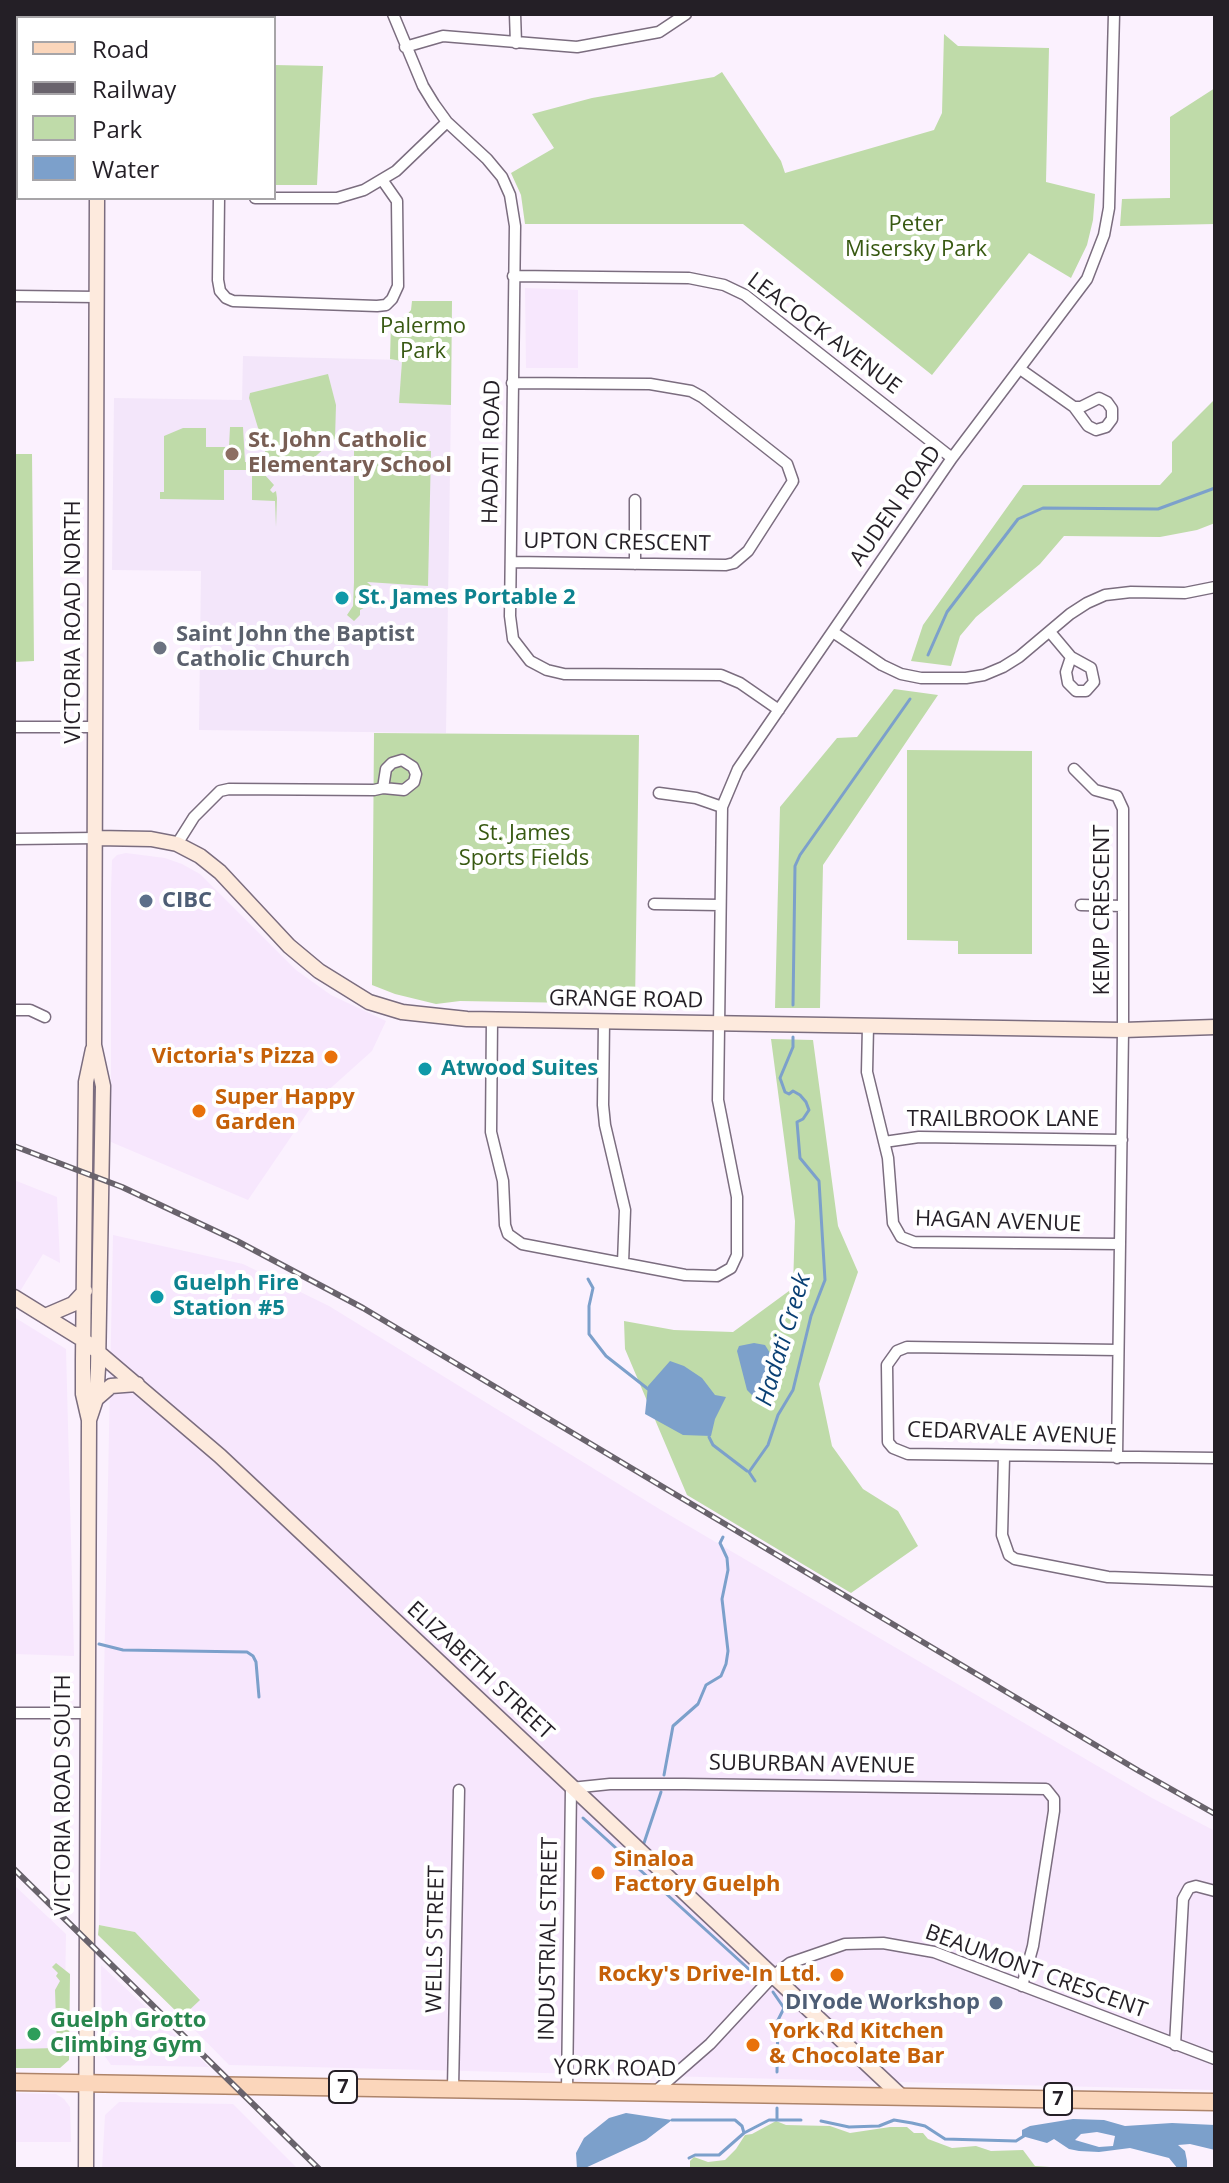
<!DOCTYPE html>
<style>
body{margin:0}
#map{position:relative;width:1229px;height:2183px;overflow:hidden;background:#fbf1fe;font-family:"Open Sans",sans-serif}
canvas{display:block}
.frame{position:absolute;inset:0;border:16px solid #241f26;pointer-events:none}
.legend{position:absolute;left:16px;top:16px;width:260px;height:184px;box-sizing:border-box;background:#fff;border:2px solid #a7a5a8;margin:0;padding:10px 14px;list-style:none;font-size:24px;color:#241f26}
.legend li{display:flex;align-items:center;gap:16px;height:40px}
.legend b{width:40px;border:2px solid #a7a5a8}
</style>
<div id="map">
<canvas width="1229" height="2183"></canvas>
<div class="frame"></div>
<ul class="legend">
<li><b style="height:10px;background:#fbd6bb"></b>Road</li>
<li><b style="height:10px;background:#69636c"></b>Railway</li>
<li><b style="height:22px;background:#bfdba9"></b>Park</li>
<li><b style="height:22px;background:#7ca0cb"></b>Water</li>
</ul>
</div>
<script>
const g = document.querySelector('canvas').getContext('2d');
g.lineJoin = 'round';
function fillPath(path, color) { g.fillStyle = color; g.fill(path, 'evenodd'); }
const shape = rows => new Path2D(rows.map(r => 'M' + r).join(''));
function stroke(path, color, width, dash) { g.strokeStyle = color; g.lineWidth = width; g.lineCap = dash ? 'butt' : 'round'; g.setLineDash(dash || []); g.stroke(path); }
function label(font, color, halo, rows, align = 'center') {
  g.font = font + ' "Open Sans",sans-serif'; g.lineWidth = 8; g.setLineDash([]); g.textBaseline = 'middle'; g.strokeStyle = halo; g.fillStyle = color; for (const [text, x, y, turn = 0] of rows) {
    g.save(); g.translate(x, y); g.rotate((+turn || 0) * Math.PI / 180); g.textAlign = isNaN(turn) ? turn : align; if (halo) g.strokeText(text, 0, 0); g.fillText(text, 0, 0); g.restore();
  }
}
const built = shape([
 [525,288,578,290,578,368,526,368],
 [126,853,165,858,182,864,200,874,296,970,331,995,386,1021,372,1051,314,1103,248,1200,111,1142,111,891,112,860,117,855],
 [14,1180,57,1197,60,1263,43,1254,14,1301],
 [113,1235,243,1264,329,1306,661,1510,1152,1798,1215,1831,1215,2090,229,2065,182,2017,200,1999,135,1932,99,1925],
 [14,1317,66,1349,74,1656,14,1654],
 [14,1885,66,1934,64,2063,14,2066],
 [101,1965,209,2067,111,2065,102,2052],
 [14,2093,56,2094,64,2099,70,2107,71,2142,14,2142],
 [119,2102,233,2104,298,2169,102,2169,105,2115]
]);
const education = shape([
 [243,356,402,360,400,403,451,405,446,733,199,730,201,571,112,570,114,398,242,400]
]);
const green = shape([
 [944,34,958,46,1049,48,1046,182,1095,194,1093,220,1087,245,1071,278,1029,253,932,375,743,224,525,224,521,195,511,173,554,148,532,114,592,98,714,77,722,72,781,161,785,173,934,130,942,113],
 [274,65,323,66,317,185,274,185],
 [1215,88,1215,224,1120,226,1122,199,1170,198,1170,117],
 [412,301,452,301,451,405,399,403,402,361,390,359,391,321,405,317,411,310],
 [328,374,336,405,335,439,309,462,271,471,249,398,250,393],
 [1215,399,1215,523,1197,530,1160,537,1064,536,1040,564,976,617,960,636,951,666,911,661,923,625,1023,485,1160,485,1172,472,1172,442],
 [230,427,243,427,245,462,254,463,274,485,270,490,273,493,276,491,277,498,276,527,275,501,252,500,252,470,224,470,224,500,160,499,160,492,164,492,164,436,183,428,206,428,206,447,229,447],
 [354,449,431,451,428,586,367,582,375,589,380,599,360,610,360,615,354,621,347,615,353,606,354,582],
 [14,454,32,454,34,661,14,662],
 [894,689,938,695,823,865,820,1008,775,1008,780,807,837,738,857,737],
 [374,733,639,735,635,1004,460,1001,436,1004,395,994,372,985],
 [907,750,1032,751,1032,954,958,954,958,941,907,940],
 [771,1039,813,1040,838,1226,858,1272,819,1384,832,1446,863,1489,898,1511,918,1546,851,1593,687,1495,625,1349,624,1321,674,1330,733,1332,793,1288,795,1221],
 [99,1925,135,1932,200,2000,182,2017,98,1935],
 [56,1963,70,1974,69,2060,60,2068,14,2068,14,2049,57,2048,55,1990,60,1981,56,1976,58,1973,52,1967],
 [776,2121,786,2125,830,2126,850,2133,890,2127,907,2127,914,2133,923,2133,928,2139,952,2148,976,2146,991,2151,1023,2150,1035,2166,1080,2169,690,2169,690,2161,694,2157,708,2162,725,2160,736,2149,745,2135,752,2134]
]);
const water = shape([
 [754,1343,765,1345,770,1353,760,1392,754,1397,747,1390,737,1351,739,1346],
 [670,1361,684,1366,702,1378,715,1395,726,1397,715,1419,711,1436,683,1435,645,1414,648,1386],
 [626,2113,672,2120,646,2140,583,2169,577,2169,576,2153,584,2138,609,2118],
 [1073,2119,1104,2120,1125,2126,1172,2123,1215,2125,1215,2150,1190,2144,1178,2145,1185,2151,1187,2161,1187,2169,1178,2169,1169,2158,1130,2148,1099,2152,1079,2151,1069,2149,1054,2139,1047,2143,1022,2136,1022,2130,1030,2126],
 [1097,2132,1115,2136,1113,2146,1099,2147,1075,2140,1081,2134]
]);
const stream = shape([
 [928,655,947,612,1018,519,1043,508,1158,509,1215,488],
 [793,1005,795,866,800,855,910,699],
 [588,1279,593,1288,589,1306,589,1334,606,1356,648,1389],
 [709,1437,713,1445,747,1471],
 [755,1481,749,1472,768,1445,778,1415,793,1390,811,1316,825,1280,819,1181,800,1158,797,1122,803,1119,809,1110,806,1102,800,1095,793,1091,789,1094,785,1092,780,1078,793,1047,793,1037],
 [99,1644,123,1650,247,1652,253,1656,256,1662,259,1697],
 [664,1775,673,1726,698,1704,706,1685,721,1676,726,1664,728,1651,722,1599,728,1570,727,1558,720,1543,723,1537],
 [583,1818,752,1972],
 [644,1843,661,1792],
 [773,1992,784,2008,778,2020,777,2072],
 [777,2108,777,2118],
 [672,2120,735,2120,742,2126,744,2133],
 [821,2121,849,2127,879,2126,894,2120,912,2123,925,2126,945,2139,1016,2141,1024,2136],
 [689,2158,695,2155,719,2155,744,2133,769,2120,801,2120]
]);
const street = shape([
 [393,14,423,86,434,104,447,122,487,159,502,177,510,195,515,226,510,616,513,639,530,661,547,670,564,674,721,675,740,683,779,710],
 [515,14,516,43],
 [405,47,443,36,577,47,659,32,686,14],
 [14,189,18,189],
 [219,198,218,280,220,291,226,298,233,301,377,306,386,305,392,299,398,286,397,201,383,181],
 [255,198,337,198,364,190,396,171,447,122],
 [513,276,689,278,724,285,745,295,952,458],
 [14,296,97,297],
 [1020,369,1074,407,1088,426,1096,430,1106,427,1112,419,1112,409,1107,402,1099,398,1081,407,1074,407],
 [511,562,726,565,734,563,748,551,793,481,787,464,702,397,691,391,650,384,512,383],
 [635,564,635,500],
 [833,632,882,665,901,674,921,678,966,678,984,675,1003,667,1019,657,1070,614,1087,603,1105,595,1131,592,1185,593,1215,587],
 [1050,632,1071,657,1091,668,1094,682,1086,691,1076,691,1068,683,1066,672,1071,657],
 [14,727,96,727],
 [1074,769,1095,790,1117,796,1123,809,1123,1030,1117,1458],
 [659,793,696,798,722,807],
 [14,839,97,838],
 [177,844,194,817,220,791,229,789,374,790,383,788,404,790,414,782,416,774,413,767,402,760,392,763,386,769,383,788],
 [654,904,720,905],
 [1081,905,1123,906],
 [14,1010,30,1010,45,1017],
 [492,1019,491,1132,503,1181,505,1225,508,1234,522,1244,685,1275,717,1276,731,1268,737,1255,737,1197,718,1100,722,807,738,769,952,458,1087,279,1104,235,1109,208,1114,14],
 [604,1021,603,1105,605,1125,625,1210,623,1263],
 [868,1026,867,1072,888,1158,893,1223,901,1237,914,1242,1120,1244],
 [884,1142,919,1137,1122,1140],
 [1118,1350,907,1347,897,1351,887,1365,888,1442,893,1448,908,1454,1215,1458],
 [1004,1457,1002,1535,1009,1555,1015,1559,1108,1577,1215,1581],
 [14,1713,87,1713],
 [1175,2045,1183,1899,1189,1888,1196,1886,1215,1891],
 [453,2088,459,1790],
 [567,2091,571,1788,610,1784,684,1784,1046,1789,1054,1799,1054,1811,1033,1946,1022,1986],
 [655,2092,710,2044,773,1976,790,1963,845,1944,883,1943,934,1952,1215,2059]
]);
const secondary = shape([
 [97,18,97,14],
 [97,838,151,839,177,844,200,856,220,872,289,946,319,971,369,1002,402,1012,467,1019,1123,1030,1215,1027],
 [14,1297,85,1341,220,1456,901,2096],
 [45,1316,73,1304,85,1291],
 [96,1399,111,1386,137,1384],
 [89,1420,96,1399,98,1368,103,1086,94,1045,97,198],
 [86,2169,89,1420,83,1394,83,1359,86,1082,93,1049]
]);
const primary = shape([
 [14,2082,1215,2102]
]);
const rail = shape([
 [14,1146,122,1187,237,1241,363,1308,1139,1771,1215,1814],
 [14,1869,319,2169]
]);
const markers = [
 [232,454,8,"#8d6e63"],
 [342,598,8,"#0f9aa8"],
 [160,648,8,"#6b7280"],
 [146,901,8,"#5c6f8a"],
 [331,1057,8,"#e8710a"],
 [425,1069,8,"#0f9aa8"],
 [199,1111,8,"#e8710a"],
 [157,1297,8,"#0f9aa8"],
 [598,1873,8,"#e8710a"],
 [837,1975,8,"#e8710a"],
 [996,2003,8,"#5c6f8a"],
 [34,2034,8,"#2e9e5b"],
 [753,2045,8,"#e8710a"]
];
const shields = [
 [343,2087,28],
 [1058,2099,28]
];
const shieldNames = [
 ["7",343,2087],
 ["7",1058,2099]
];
const parkNames = [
 ["Peter",916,225],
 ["Misersky Park",916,250],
 ["Palermo",423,327],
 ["Park",423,352],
 ["St. James",524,834],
 ["Sports Fields",524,859]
];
const streetNames = [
 ["LEACOCK AVENUE",824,334,37],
 ["HADATI ROAD",492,452,-89],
 ["AUDEN ROAD",896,506,-55],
 ["UPTON CRESCENT",617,543,1],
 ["VICTORIA ROAD NORTH",74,622,-90],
 ["KEMP CRESCENT",1103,910,-90],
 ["GRANGE ROAD",626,1000,1],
 ["TRAILBROOK LANE",1003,1120],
 ["HAGAN AVENUE",998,1222,2],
 ["CEDARVALE AVENUE",1012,1434,2],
 ["ELIZABETH STREET",480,1671,43],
 ["SUBURBAN AVENUE",812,1765,1],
 ["VICTORIA ROAD SOUTH",64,1795,-90],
 ["WELLS STREET",436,1939,-89],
 ["INDUSTRIAL STREET",549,1939,-89],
 ["BEAUMONT CRESCENT",1036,1972,20],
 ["YORK ROAD",615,2069,1]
];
const educationNames = [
 ["St. John Catholic",248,441],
 ["Elementary School",248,466]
];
const cultureNames = [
 ["St. James Portable 2",358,598],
 ["Atwood Suites",441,1069],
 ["Guelph Fire",173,1284],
 ["Station #5",173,1309]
];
const worshipNames = [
 ["Saint John the Baptist",176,635],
 ["Catholic Church",176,660]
];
const serviceNames = [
 ["CIBC",162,901],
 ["DIYode Workshop",980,2003,"right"]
];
const foodNames = [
 ["Victoria's Pizza",315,1057,"right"],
 ["Super Happy",215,1098],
 ["Garden",215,1123],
 ["Sinaloa",614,1860],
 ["Factory Guelph",614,1885],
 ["Rocky's Drive-In Ltd.",821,1975,"right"],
 ["York Rd Kitchen",769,2032],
 ["& Chocolate Bar",769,2057]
];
const leisureNames = [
 ["Guelph Grotto",50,2021],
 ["Climbing Gym",50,2046]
];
const waterNames = [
 ["Hadati Creek",784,1340,-73]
];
fillPath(built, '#f7e7fd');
fillPath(education, '#f3e6fa');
fillPath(green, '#bfdba9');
fillPath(water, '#7ca0cb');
stroke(stream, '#7ca0cb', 3);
stroke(street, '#7b6d7f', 13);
stroke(secondary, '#7b6d7f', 17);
stroke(primary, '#ae846a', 19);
stroke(street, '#fff', 10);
stroke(secondary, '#fdeadd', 14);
stroke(primary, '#fbd6bb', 16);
stroke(rail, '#69636c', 6);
stroke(rail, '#fff', 3, [9]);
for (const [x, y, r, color] of markers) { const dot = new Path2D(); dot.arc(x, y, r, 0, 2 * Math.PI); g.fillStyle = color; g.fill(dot); stroke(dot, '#fff', 3); }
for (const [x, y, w] of shields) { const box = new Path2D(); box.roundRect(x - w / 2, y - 16, w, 32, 6); g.fillStyle = '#fff'; g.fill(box); stroke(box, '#241f26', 2); }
label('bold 20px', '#241f26', null, shieldNames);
label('22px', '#385912', '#fff', parkNames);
label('22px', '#241f26', '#fff', streetNames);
label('bold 22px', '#785e54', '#fff', educationNames, 'left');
label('bold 22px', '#0d838f', '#fff', cultureNames, 'left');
label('bold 22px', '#5b616d', '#fff', worshipNames, 'left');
label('bold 22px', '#4e5e75', '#fff', serviceNames, 'left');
label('bold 22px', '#c56008', '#fff', foodNames, 'left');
label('bold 22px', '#27864d', '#fff', leisureNames, 'left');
label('italic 24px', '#0a4074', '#fff', waterNames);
</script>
